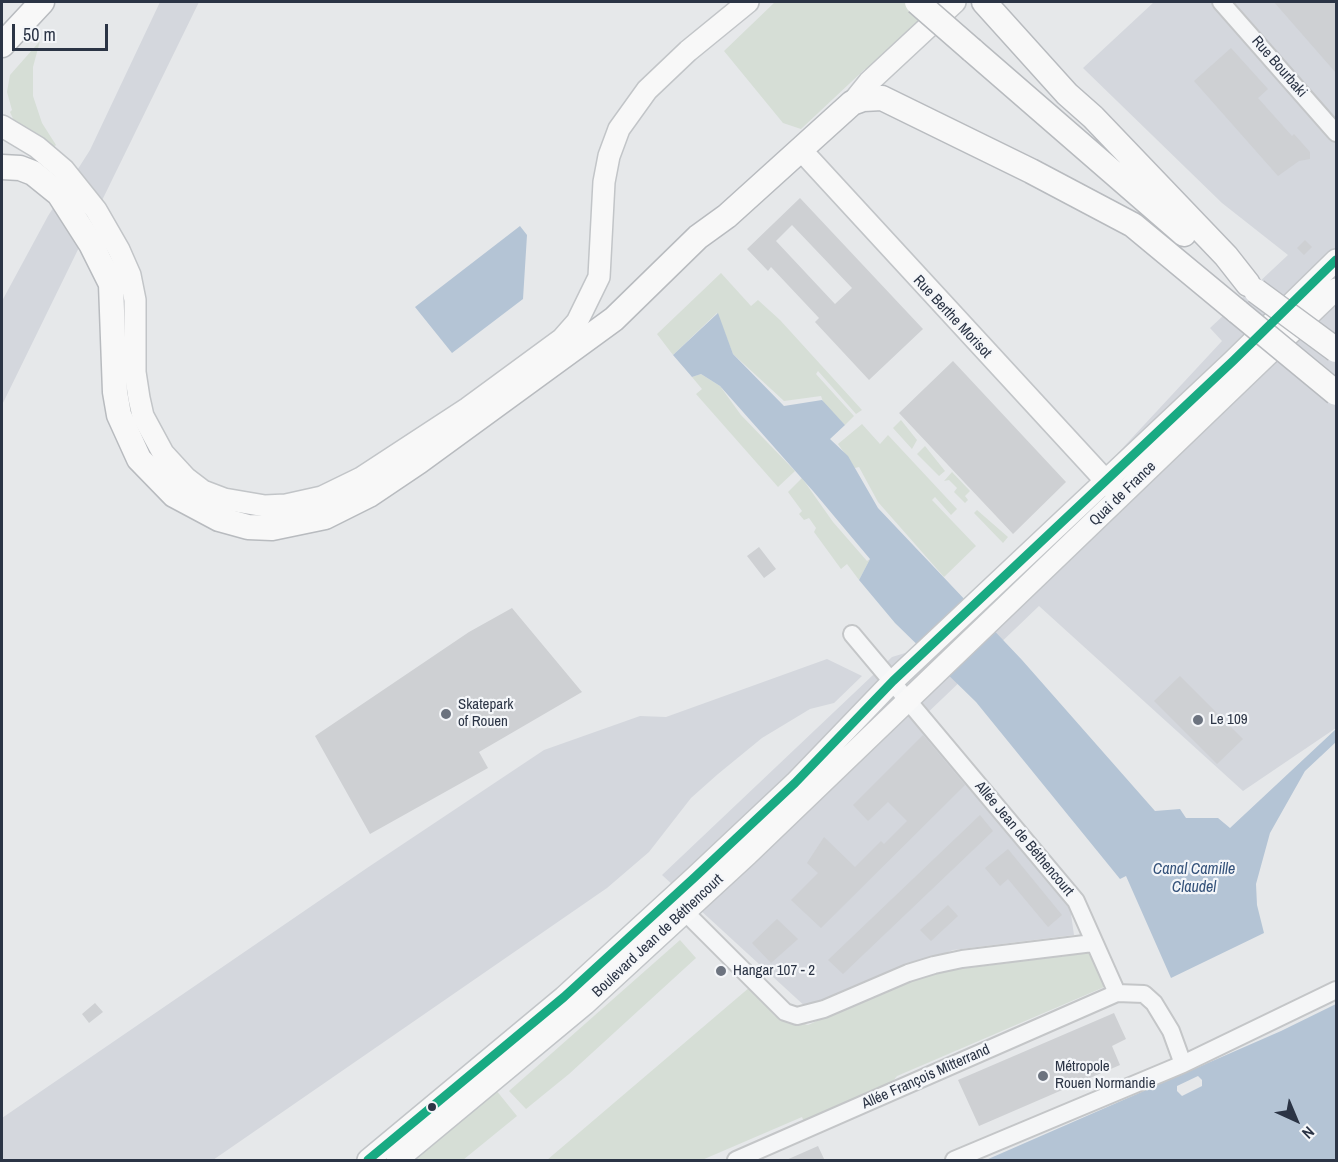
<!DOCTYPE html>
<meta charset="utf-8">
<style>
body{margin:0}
#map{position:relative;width:1338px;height:1162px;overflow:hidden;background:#e6e8ea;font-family:"Archivo Narrow",sans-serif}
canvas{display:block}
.frame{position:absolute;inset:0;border:3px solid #2b3445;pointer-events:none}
.north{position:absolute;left:1266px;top:1090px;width:60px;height:60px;-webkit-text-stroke:4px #f4f6f9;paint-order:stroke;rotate:136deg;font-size:16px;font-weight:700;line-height:24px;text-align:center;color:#2b3445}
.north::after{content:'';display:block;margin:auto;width:21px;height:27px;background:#2b3445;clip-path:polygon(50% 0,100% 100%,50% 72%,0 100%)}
.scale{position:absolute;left:12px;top:24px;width:96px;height:27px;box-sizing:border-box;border:3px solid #2b3445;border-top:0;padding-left:8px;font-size:18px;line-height:21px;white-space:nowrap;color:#2b3445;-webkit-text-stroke:4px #f4f6f9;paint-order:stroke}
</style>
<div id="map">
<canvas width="1338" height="1162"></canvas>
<div class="frame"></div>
<div class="north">N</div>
<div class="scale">50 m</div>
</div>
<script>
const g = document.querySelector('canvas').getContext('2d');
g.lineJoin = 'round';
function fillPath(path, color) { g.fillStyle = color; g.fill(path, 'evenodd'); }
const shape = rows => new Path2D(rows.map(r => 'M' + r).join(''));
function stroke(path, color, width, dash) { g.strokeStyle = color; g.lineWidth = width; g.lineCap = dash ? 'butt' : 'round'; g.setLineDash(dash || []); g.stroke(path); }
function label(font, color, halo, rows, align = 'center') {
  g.font = font + ' "Archivo Narrow",sans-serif'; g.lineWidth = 4.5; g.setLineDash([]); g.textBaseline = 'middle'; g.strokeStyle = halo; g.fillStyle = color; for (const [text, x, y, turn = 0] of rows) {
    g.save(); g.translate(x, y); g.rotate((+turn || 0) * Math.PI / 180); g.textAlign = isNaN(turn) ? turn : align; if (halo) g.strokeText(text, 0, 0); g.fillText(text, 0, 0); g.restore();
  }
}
const built = shape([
 [160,2,199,2,2,405,2,301,48,216,90,150],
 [1154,2,1336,2,1336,728,1243,791,1039,606,919,721,1070,907,1074,935,953,950,808,1009,662,875,892,657,915,650,1092,481,1222,341,1210,328,1288,255,1222,203,1083,68],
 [827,659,862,676,834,703,810,709,762,738,718,774,691,798,649,852,607,888,213,1160,2,1160,2,1118,367,868,544,750,640,716,666,717]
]);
const green = shape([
 [775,2,947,2,870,73,865,69,801,129,783,123,724,51],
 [40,41,33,67,33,96,42,123,56,145,54,147,15,123,10,112,12,110,7,92,10,75],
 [721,273,751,306,758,300,780,320,862,410,856,414,818,371,816,374,854,416,845,425,824,404,821,396,784,401,733,354,717,313,673,355,657,334],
 [701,374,720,386,741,415,795,471,778,487,696,394,702,389,692,377],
 [901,420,917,440,912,449,893,428],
 [862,424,880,444,888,435,957,509,951,515,935,497,932,500,976,546,944,577,878,502,859,467,855,468,838,444],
 [925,446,945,471,939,476,917,454],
 [952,472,970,491,965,496,968,500,965,503,954,492,957,488,949,480,944,481],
 [802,478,833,522,867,561,870,559,859,580,847,564,841,569,814,532,816,528,809,518,804,520,799,514,802,511,788,492],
 [977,510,1008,537,1003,543,974,513],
 [680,940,696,958,569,1074,526,1109,509,1091],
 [1096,952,1109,984,1102,988,897,1076,889,1086,805,1124,802,1117,702,1160,547,1160,750,987,775,1016,808,1025,874,995,936,972],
 [496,1090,517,1116,463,1160,406,1160]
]);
const water = shape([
 [520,226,527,235,523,299,452,353,415,307],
 [718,313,733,354,784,406,822,400,845,425,830,439,848,456,878,508,1022,660,1155,811,1180,809,1186,818,1218,818,1230,828,1336,729,1336,742,1305,771,1270,833,1256,884,1257,905,1264,933,1171,978,1126,876,1120,879,976,702,895,623,859,580,870,559,813,491,720,386,701,374,692,377,673,355],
 [1336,1004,1336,1160,986,1160,1281,1031]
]);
const pier = shape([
 [1198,1076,1202,1080,1202,1086,1182,1096,1177,1091,1177,1086]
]);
const building = shape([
 [1274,2,1336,2,1336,73],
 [1231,48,1268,89,1258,98,1292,136,1294,134,1310,152,1310,159,1299,161,1278,176,1194,81],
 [800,198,923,329,869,380,815,322,819,318,771,267,768,271,747,249],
 [792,225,852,288,835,304,776,241],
 [1305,240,1312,247,1304,255,1297,248],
 [953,361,1066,482,1013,534,899,413],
 [759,547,776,569,764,578,747,556],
 [512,608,582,692,479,752,488,768,370,834,315,736,469,632],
 [1180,676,1243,739,1217,764,1154,701],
 [923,735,965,785,821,928,791,900,818,873,807,863,824,837,855,867,881,841,884,844,907,821,888,802,868,821,853,805],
 [980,815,993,831,843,974,828,960],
 [1008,849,1062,915,1048,927,1008,879,1000,886,985,868],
 [948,905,958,916,931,941,920,930],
 [777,919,798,939,771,963,752,943],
 [95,1003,103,1012,89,1023,82,1014],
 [1114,1013,1126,1039,1112,1046,1120,1065,979,1126,958,1080],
 [818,1146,825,1161,784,1161]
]);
const minor = shape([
 [1221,2,1336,133],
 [852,634,1076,901,1117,993],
 [677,904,785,1012,797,1016,824,1009,908,973,934,965,962,959,1093,943],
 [736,1160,1117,993,1144,994,1154,1003,1171,1031,1183,1064],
 [954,1160,1183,1064,1336,990]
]);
const major = shape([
 [852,103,869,82,955,2],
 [2,126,37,147,64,170,96,210,119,250,130,275,135,300,135,372,139,398,143,416,163,453,186,478,203,491,224,499,265,506,286,505,322,497,361,478,468,408,562,339,577,322,599,277,604,182,609,156,619,129,647,90,688,51,748,2],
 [801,150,1116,492],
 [368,1160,564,997,695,877,795,783,893,681,1233,361,1336,260],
 [397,1160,585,1004,747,855,1336,289]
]);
const highway = shape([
 [984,2,1067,94,1093,117,1226,256,1248,284],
 [2,45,42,2],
 [972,50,1184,234],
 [2,167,20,168,33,173,59,194,91,244,111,284,115,392,119,415,139,459,174,495,219,519,248,527,272,528,325,517,369,495,418,462,614,319,698,237,727,216,852,103,863,99,882,98,1031,171,1133,225,1238,312]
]);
const highwayBridge = shape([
 [917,2,972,50],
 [1256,291,1336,350],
 [1238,312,1336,393]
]);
const bus1 = shape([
 [368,1160,564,997,695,877,795,783,893,681,1233,361,1336,260]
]);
const markers = [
 [446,714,6,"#6c737f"],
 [1198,720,6,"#6c737f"],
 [721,971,6,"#6c737f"],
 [1043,1076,6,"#6c737f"],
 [432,1107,5,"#2b3445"]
];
const streetNames = [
 ["Rue Bourbaki",1279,67,49],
 ["Rue Berthe Morisot",952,317,47],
 ["Quai de France",1123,494,-44],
 ["Allée Jean de Béthencourt",1024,839,50],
 ["Boulevard Jean de Béthencourt",658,936,-43],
 ["Allée François Mitterrand",926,1077,-24]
];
const poiNames = [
 ["Skatepark",458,705],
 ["of Rouen",458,722],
 ["Le 109",1210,720],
 ["Hangar 107 - 2",733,971],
 ["Métropole",1055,1067],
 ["Rouen Normandie",1055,1084]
];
const waterNames = [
 ["Canal Camille",1194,870],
 ["Claudel",1194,888]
];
fillPath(built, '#d4d7dd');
fillPath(green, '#d6ded6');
fillPath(water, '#b4c4d5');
fillPath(pier, '#e6e8ea');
fillPath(building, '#ced0d3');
stroke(minor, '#c4c6c8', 20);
stroke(major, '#c2c5c8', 24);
stroke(highway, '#b8bbbf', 27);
stroke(minor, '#f5f6f7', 16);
stroke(major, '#f8f8f8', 21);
stroke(highway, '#f8f8f8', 24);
stroke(highwayBridge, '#b8bbbf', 27, []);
stroke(highwayBridge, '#f8f8f8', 24);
stroke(bus1, '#19aa83', 9);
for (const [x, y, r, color] of markers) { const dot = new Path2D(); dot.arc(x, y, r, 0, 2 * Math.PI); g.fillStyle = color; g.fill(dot); stroke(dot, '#f4f6f9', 2); }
label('15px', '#2b3445', '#f4f6f9', streetNames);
label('15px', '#2b3445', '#f4f6f9', poiNames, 'left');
label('italic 16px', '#34527a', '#f4f6f9', waterNames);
</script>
